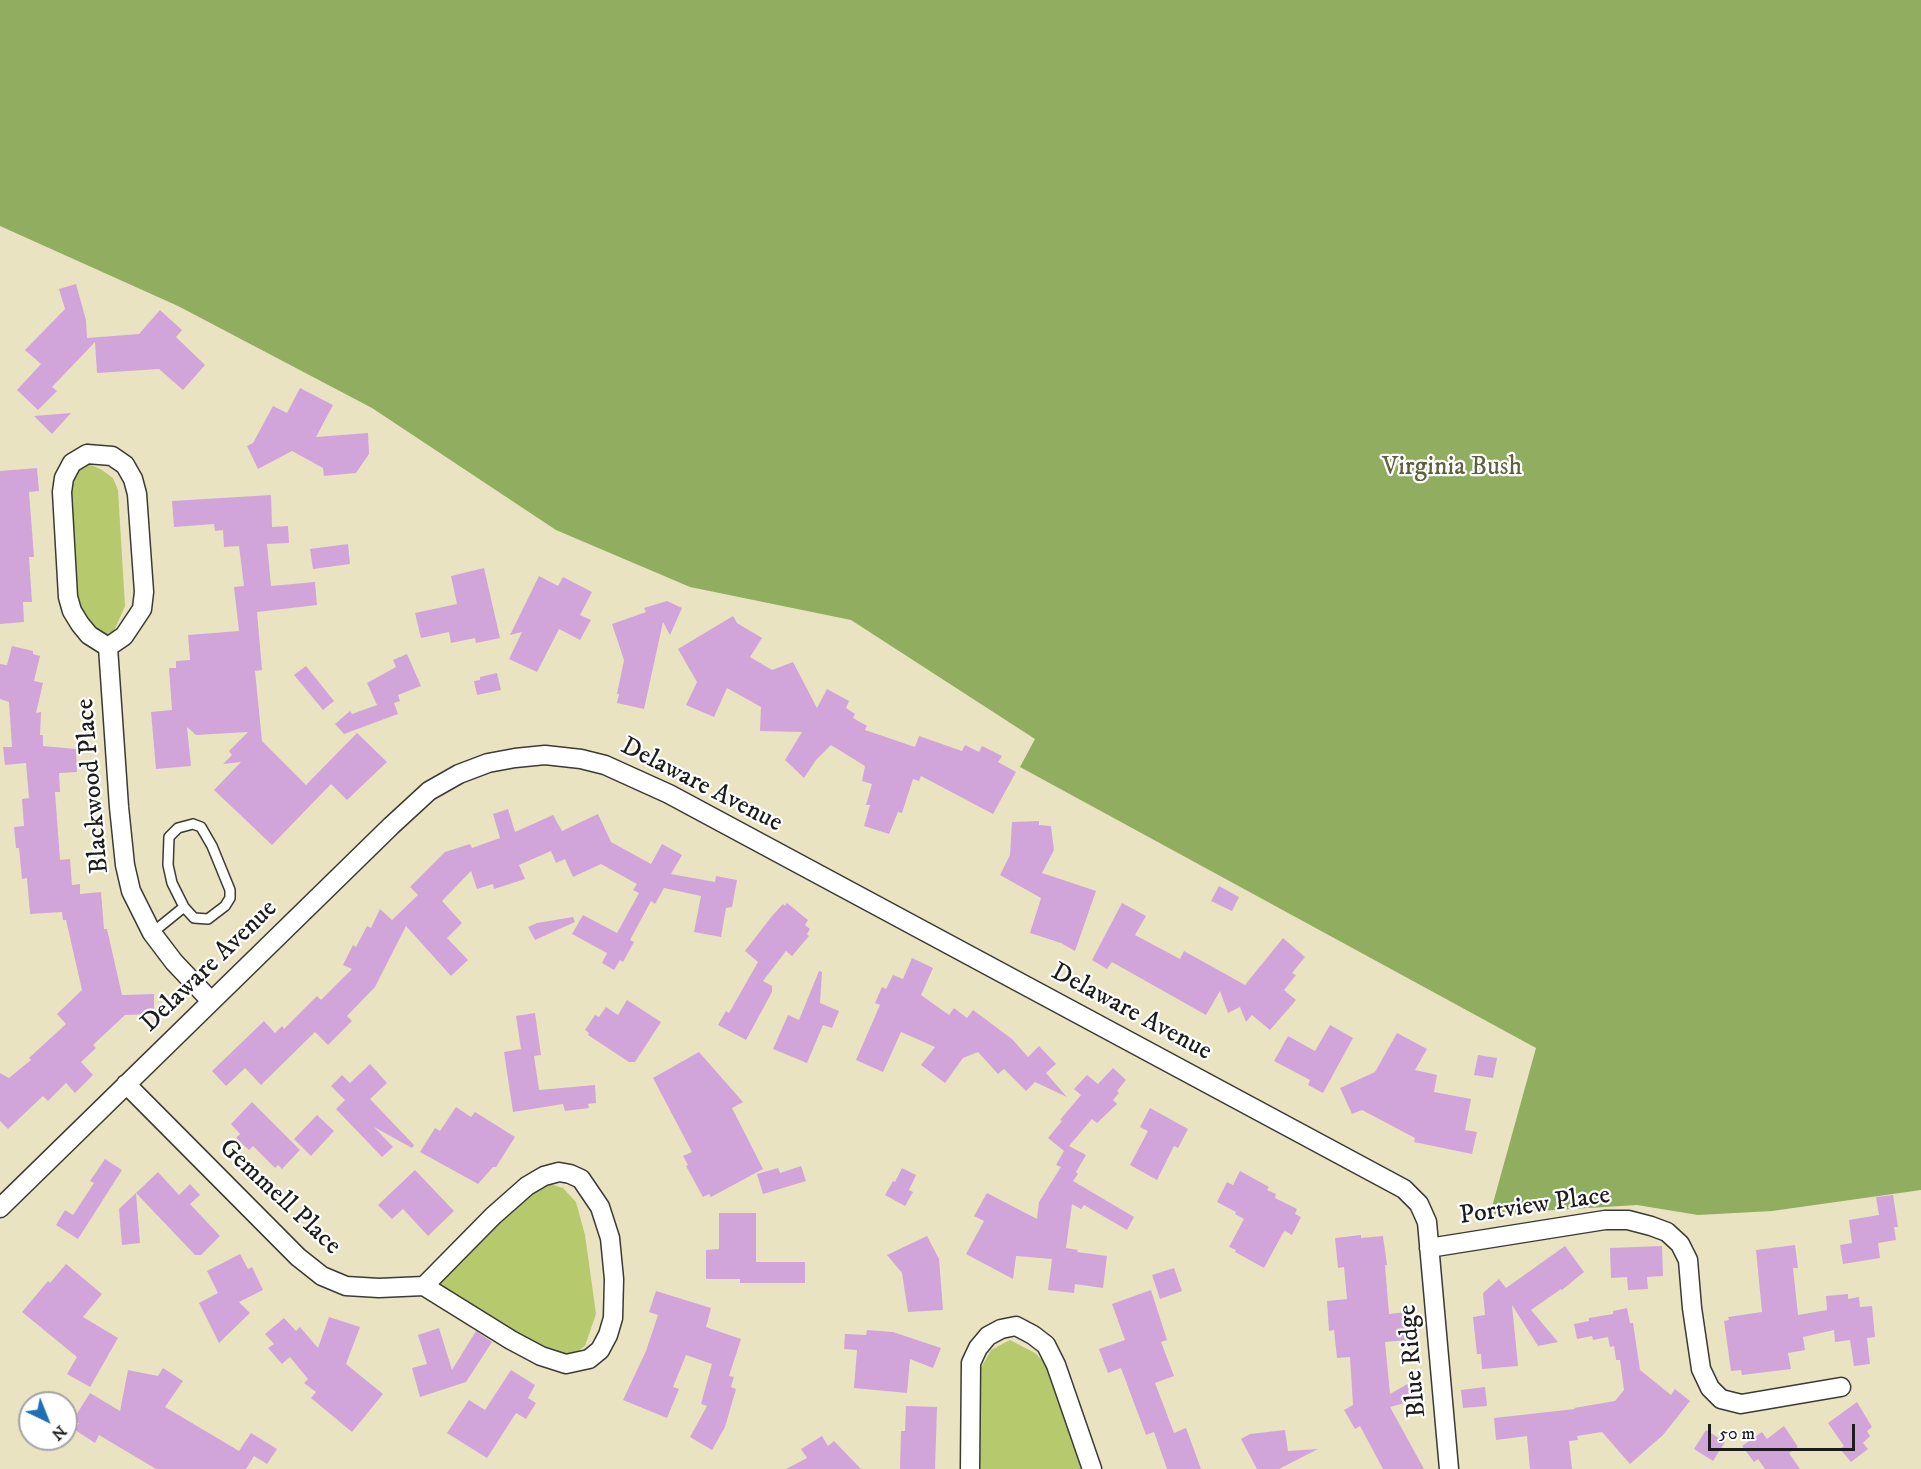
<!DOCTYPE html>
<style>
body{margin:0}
#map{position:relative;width:1921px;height:1469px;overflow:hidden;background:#e9e3c2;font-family:"IM FELL DW Pica",serif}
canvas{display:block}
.north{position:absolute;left:18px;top:1391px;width:60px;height:60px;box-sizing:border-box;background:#fff;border:2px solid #a4a4a4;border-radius:50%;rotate:137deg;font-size:16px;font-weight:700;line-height:24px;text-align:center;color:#1c1c1c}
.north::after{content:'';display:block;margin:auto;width:21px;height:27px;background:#1f6fb2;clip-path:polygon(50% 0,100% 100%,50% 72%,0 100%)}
.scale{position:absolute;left:1708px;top:1424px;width:147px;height:27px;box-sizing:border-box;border:3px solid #1c1c1c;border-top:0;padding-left:8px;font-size:18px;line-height:21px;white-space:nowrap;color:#1c1c1c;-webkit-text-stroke:4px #fff;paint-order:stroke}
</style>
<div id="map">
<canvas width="1921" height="1469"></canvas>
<div class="north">N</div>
<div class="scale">50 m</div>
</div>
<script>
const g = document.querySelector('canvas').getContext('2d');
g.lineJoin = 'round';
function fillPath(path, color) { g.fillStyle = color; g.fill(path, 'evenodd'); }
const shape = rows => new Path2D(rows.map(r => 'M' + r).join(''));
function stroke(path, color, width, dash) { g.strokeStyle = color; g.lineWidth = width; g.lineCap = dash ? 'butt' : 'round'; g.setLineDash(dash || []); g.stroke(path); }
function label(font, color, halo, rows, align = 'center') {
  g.font = font + ' "IM FELL DW Pica",serif'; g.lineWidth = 4.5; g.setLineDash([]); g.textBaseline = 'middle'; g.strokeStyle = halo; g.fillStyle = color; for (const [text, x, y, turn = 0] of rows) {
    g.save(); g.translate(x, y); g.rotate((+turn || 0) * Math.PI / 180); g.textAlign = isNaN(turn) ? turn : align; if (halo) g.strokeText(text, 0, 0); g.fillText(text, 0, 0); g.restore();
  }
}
const green = shape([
 [87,463,102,470,113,478,118,490,125,606,114,631,95,640,66,616,53,496,66,472],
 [547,1183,563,1188,576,1202,585,1235,596,1314,585,1346,561,1363,433,1287,521,1195],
 [1010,1340,1035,1353,1046,1364,1082,1469,975,1469,978,1373,991,1350]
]);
const forest = shape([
 [0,0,1921,0,1921,1190,1772,1211,1698,1215,1637,1205,1490,1214,1536,1048,1020,767,1035,739,851,620,690,587,556,530,372,408,178,306,0,226]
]);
const building = shape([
 [76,284,86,320,87,338,139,334,160,310,182,330,176,337,205,365,183,390,159,369,97,373,95,342,52,387,57,391,38,410,17,390,41,364,25,350,65,309,59,289],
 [300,388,333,405,316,437,368,433,369,454,356,473,324,476,323,468,292,451,258,469,247,446,253,443,273,406,287,413],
 [71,413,52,434,34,416],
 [37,468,39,491,29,492,34,557,29,557,32,602,23,602,24,622,0,624,0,471],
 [271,495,272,527,288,526,289,543,267,544,271,586,315,582,317,605,257,612,262,670,255,671,262,741,306,785,357,733,387,762,347,800,331,784,272,845,214,790,241,762,223,764,232,755,229,751,248,732,196,735,187,727,191,766,156,769,151,712,172,710,169,668,176,668,176,661,190,660,188,635,239,631,234,587,244,586,239,546,224,547,223,530,215,531,214,524,174,527,172,501],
 [348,544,350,564,313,569,310,549],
 [484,568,500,638,476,643,475,638,451,643,449,632,421,638,415,613,457,604,451,576],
 [539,576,558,586,563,577,592,592,580,615,591,620,580,640,559,629,537,672,509,659,522,632,510,635],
 [667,601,682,608,670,635,663,622,644,709,617,703,619,694,617,694,624,660,612,624,646,612,644,608],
 [733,616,737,623,762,638,750,657,772,670,793,662,817,708,827,689,849,701,846,708,855,714,853,718,867,726,865,730,915,747,919,736,962,751,965,745,979,752,982,746,1002,756,998,762,1016,772,993,814,921,776,919,781,913,779,902,813,898,812,889,834,864,826,870,805,866,805,872,784,862,781,865,766,831,745,816,760,804,778,785,760,802,732,760,731,761,707,727,688,714,717,686,705,697,682,678,649],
 [12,646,33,651,33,654,40,656,34,681,43,683,36,713,41,712,40,735,43,735,43,746,76,749,77,772,59,773,60,792,55,792,60,860,70,859,72,885,80,884,80,894,101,892,104,929,107,929,122,995,154,994,154,1014,125,1015,93,1045,96,1048,81,1062,93,1075,75,1093,66,1083,48,1101,43,1096,8,1129,0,1121,0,1073,9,1078,31,1060,29,1058,66,1024,57,1014,82,990,66,920,63,920,62,912,30,914,27,878,22,879,19,848,16,848,14,827,24,826,22,799,29,798,26,763,5,765,3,747,12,747,9,702,0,699,0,664,7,665],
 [407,654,421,686,398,695,400,701,394,703,398,714,344,734,335,724,350,711,352,714,377,705,367,683,396,667,393,660],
 [306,666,334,701,323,710,294,675],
 [497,673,501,690,477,695,474,681,480,680,480,677],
 [508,809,515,832,553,815,562,831,598,814,611,842,651,864,662,844,682,855,671,874,715,882,716,876,737,880,732,907,726,908,721,937,694,932,701,896,664,888,655,904,651,901,630,940,634,942,623,962,620,960,614,970,602,963,607,953,572,934,583,915,617,933,639,893,633,890,637,884,601,864,573,877,565,859,556,863,551,851,519,865,525,879,494,889,493,884,477,889,471,871,442,901,462,923,447,938,468,960,451,976,406,926,375,987,347,1016,352,1021,328,1045,315,1032,261,1085,245,1068,226,1086,212,1071,264,1021,275,1033,282,1026,284,1029,317,996,321,1000,352,969,343,965,353,945,356,947,367,926,371,928,380,909,392,920,418,895,410,887,445,852,470,844,472,848,500,838,493,814],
 [1039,821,1039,825,1051,826,1054,850,1042,873,1096,891,1075,951,1061,943,1030,933,1041,898,1000,875,1010,855,1012,822],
 [1219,886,1239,897,1232,911,1211,901],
 [787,903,808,920,805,925,810,929,807,934,809,936,792,956,786,951,763,981,772,986,772,992,746,1040,718,1025,726,1011,729,1013,758,962,745,951,772,916,783,904,785,906],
 [1122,903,1146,916,1135,935,1180,959,1184,951,1245,985,1283,938,1305,957,1292,973,1296,975,1284,990,1296,1000,1270,1030,1252,1015,1246,1022,1240,1007,1228,1013,1220,991,1206,1015,1112,962,1107,969,1092,960],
 [573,917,575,922,535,940,528,927,537,923],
 [912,958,933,968,921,995,949,1015,954,1008,967,1018,973,1010,1012,1039,1028,1057,1039,1046,1056,1064,1046,1073,1067,1097,1035,1082,1026,1091,1004,1069,998,1074,978,1052,963,1058,945,1083,921,1065,935,1047,901,1032,883,1072,856,1060,880,1005,875,1003,882,987,886,989,893,975,903,979],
 [819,971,822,972,820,1003,839,1011,832,1028,823,1025,807,1063,773,1049,788,1015,799,1020],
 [627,1000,661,1022,635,1062,629,1062,588,1035,589,1033,585,1030,595,1015,599,1017,606,1007,618,1015],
 [535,1013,541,1055,534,1056,539,1090,595,1085,596,1103,588,1104,589,1108,565,1111,563,1104,513,1112,504,1052,521,1049,516,1016],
 [1330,1025,1353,1038,1323,1093,1308,1085,1310,1080,1274,1061,1288,1036,1315,1051],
 [1397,1033,1427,1049,1415,1070,1437,1075,1434,1092,1471,1099,1465,1130,1477,1132,1472,1154,1414,1142,1415,1138,1362,1110,1352,1114,1340,1088,1375,1072],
 [699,1052,743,1102,732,1108,763,1169,711,1197,709,1194,703,1197,686,1166,688,1165,683,1156,692,1152,653,1078],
 [1478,1055,1497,1058,1493,1078,1474,1075],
 [370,1064,387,1083,370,1099,414,1145,412,1148,374,1127,393,1147,382,1157,336,1109,345,1100,331,1086,342,1075,350,1083],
 [1113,1068,1126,1080,1117,1091,1119,1093,1113,1100,1117,1104,1097,1123,1092,1119,1069,1146,1086,1155,1076,1172,1078,1174,1073,1181,1134,1217,1127,1230,1084,1205,1081,1209,1072,1204,1066,1248,1078,1250,1077,1252,1107,1256,1103,1288,1075,1284,1074,1293,1048,1290,1052,1259,1016,1256,1013,1279,966,1254,984,1221,974,1216,987,1193,1037,1219,1039,1202,1061,1167,1056,1165,1064,1151,1048,1138,1062,1121,1060,1120,1081,1095,1074,1089,1087,1075,1098,1084],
 [252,1102,300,1150,282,1169,278,1165,275,1168,253,1146,249,1150,236,1138,240,1134,231,1124],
 [456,1107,471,1117,475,1112,515,1137,496,1167,493,1167,478,1184,420,1152,435,1128,440,1131],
 [1150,1108,1188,1129,1178,1148,1174,1146,1157,1180,1130,1165,1148,1131,1140,1127],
 [317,1115,334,1131,311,1156,294,1139],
 [105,1159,122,1170,78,1239,56,1225,65,1210,73,1215,94,1183,90,1181],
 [801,1166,806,1181,763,1194,757,1174,778,1168,780,1173],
 [902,1168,916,1175,909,1190,913,1192,905,1206,885,1195,893,1181,895,1182],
 [415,1170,454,1211,428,1236,403,1209,392,1219,378,1205],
 [1240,1171,1269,1187,1267,1190,1276,1194,1275,1198,1297,1209,1295,1214,1301,1217,1292,1235,1285,1231,1283,1233,1264,1268,1235,1252,1236,1250,1229,1247,1244,1219,1235,1214,1236,1212,1217,1202,1227,1182,1233,1185],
 [158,1172,179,1195,190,1184,200,1195,190,1204,220,1236,201,1255,195,1255,136,1193],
 [136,1193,140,1243,122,1245,119,1209],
 [1893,1195,1898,1227,1894,1227,1896,1240,1878,1243,1880,1258,1843,1264,1840,1245,1852,1243,1849,1220,1879,1215,1876,1197],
 [719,1213,756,1213,756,1262,805,1262,805,1283,740,1283,740,1279,706,1279,706,1250,719,1249],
 [1361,1235,1361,1238,1383,1236,1387,1265,1385,1265,1389,1314,1406,1312,1408,1340,1385,1342,1390,1394,1411,1382,1420,1399,1390,1407,1424,1469,1383,1469,1360,1426,1355,1429,1344,1410,1353,1405,1350,1357,1337,1358,1334,1330,1329,1331,1327,1301,1347,1299,1344,1267,1338,1268,1335,1238],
 [927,1236,939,1259,943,1310,908,1312,902,1273,887,1255],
 [1795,1245,1798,1268,1793,1268,1798,1315,1827,1310,1826,1296,1848,1294,1848,1299,1859,1297,1860,1307,1872,1306,1875,1337,1867,1338,1870,1364,1854,1366,1850,1340,1835,1342,1834,1330,1803,1337,1805,1350,1788,1353,1791,1369,1742,1375,1741,1370,1731,1371,1724,1321,1729,1320,1728,1317,1762,1312,1756,1250],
 [1565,1246,1584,1272,1562,1290,1561,1289,1531,1310,1558,1342,1538,1346,1512,1305,1518,1366,1482,1369,1481,1354,1477,1354,1473,1317,1485,1315,1483,1293,1499,1279,1506,1288],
 [1662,1246,1663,1276,1647,1277,1648,1289,1628,1290,1627,1277,1611,1278,1610,1248],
 [240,1254,248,1269,252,1267,263,1290,239,1302,250,1313,219,1343,199,1303,218,1293,207,1271],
 [66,1264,102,1294,83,1317,118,1338,90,1387,67,1374,77,1357,22,1312,48,1281,50,1283],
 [1174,1268,1182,1291,1160,1299,1152,1275],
 [1151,1290,1167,1340,1161,1342,1174,1376,1155,1383,1174,1433,1186,1428,1201,1469,1167,1469,1154,1432,1146,1435,1121,1368,1108,1373,1099,1349,1125,1340,1112,1304],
 [656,1291,711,1308,706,1327,741,1339,729,1376,734,1377,731,1387,736,1389,725,1427,712,1450,690,1437,707,1406,701,1404,712,1364,686,1355,673,1387,679,1389,667,1418,623,1400,646,1351,658,1315,649,1312],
 [1627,1308,1630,1323,1633,1323,1640,1370,1671,1395,1675,1389,1690,1401,1663,1435,1630,1464,1602,1432,1577,1436,1578,1440,1569,1441,1572,1469,1530,1469,1527,1436,1496,1440,1494,1418,1575,1409,1574,1408,1615,1401,1624,1390,1620,1360,1616,1360,1614,1346,1610,1347,1608,1337,1593,1340,1592,1336,1577,1339,1574,1324,1589,1321,1589,1318,1613,1314,1613,1311],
 [329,1317,360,1327,346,1364,383,1394,352,1432,311,1398,316,1392,304,1383,308,1379,290,1357,282,1364,268,1348,274,1344,265,1334,284,1318,296,1331,300,1327,318,1348],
 [439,1328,452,1370,476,1331,492,1342,466,1382,420,1397,412,1368,427,1364,418,1335],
 [867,1330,893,1332,941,1348,933,1368,910,1359,907,1393,854,1388,857,1350,844,1349,845,1334,866,1335],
 [163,1368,183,1381,165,1407,239,1451,251,1433,277,1449,267,1464,254,1456,246,1469,156,1469,99,1435,95,1443,75,1430,79,1423,73,1420,90,1393,120,1411,128,1370,158,1376],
 [511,1370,535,1385,528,1398,536,1403,526,1419,516,1413,487,1458,447,1433,469,1400,485,1410],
 [1485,1387,1487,1406,1463,1408,1461,1390],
 [1857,1402,1872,1427,1867,1431,1870,1436,1863,1443,1868,1449,1851,1462,1840,1449,1844,1446,1828,1423],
 [906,1406,937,1407,935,1469,900,1469,901,1431,905,1431],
 [1784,1426,1798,1447,1789,1453,1800,1469,1765,1469,1758,1459,1754,1462,1742,1446,1762,1432,1767,1439],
 [1285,1430,1288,1451,1318,1449,1279,1469,1257,1469,1241,1439,1250,1434],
 [1706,1430,1725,1442,1713,1461,1694,1449],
 [822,1436,828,1446,834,1441,861,1469,786,1469,807,1458,801,1449]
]);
const service = shape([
 [193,824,201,827,212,846,230,890,230,898,225,906,208,919,194,918,184,907,172,883,168,865,169,837,178,828,193,824],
 [152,933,184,907]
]);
const minor = shape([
 [87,454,112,456,125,465,133,479,137,494,144,592,142,609,124,636,108,647,89,635,80,624,72,611,68,597,62,492,64,478,72,463,87,454],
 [108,647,119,807,125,865,131,891,152,933,174,962,211,1001],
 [126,1084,298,1257,322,1276,346,1286,379,1288,424,1286,511,1340,541,1356,566,1364,589,1359,600,1350,608,1335,613,1318,614,1279,610,1238,600,1207,581,1179,570,1174,559,1172,544,1176,527,1186,493,1216,424,1286],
 [0,1208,391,826,429,791,459,774,488,763,515,758,545,755,581,759,605,765,669,794,1404,1189,1419,1204,1427,1222,1449,1469],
 [1429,1248,1605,1220,1628,1220,1651,1226,1667,1232,1680,1244,1688,1260,1692,1308,1701,1369,1710,1388,1721,1399,1741,1404,1841,1387],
 [970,1469,971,1363,978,1348,988,1336,1001,1329,1016,1326,1033,1335,1046,1345,1056,1365,1092,1469]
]);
const parkNames = [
 ["Virginia Bush",1452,469]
];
const streetNames = [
 ["Blackwood Place",94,786,-95],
 ["Delaware Avenue",701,786,27],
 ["Delaware Avenue",210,967,-44],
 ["Delaware Avenue",1131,1013,28],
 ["Gemmell Place",279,1198,43],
 ["Portview Place",1535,1207,-8],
 ["Blue Ridge",1414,1361,-95]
];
fillPath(green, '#b7c96d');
fillPath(forest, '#91ad60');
fillPath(building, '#d2a5da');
stroke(service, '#3b3a35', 12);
stroke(minor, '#3b3a35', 21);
stroke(service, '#fff', 9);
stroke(minor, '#fff', 18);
label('26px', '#5a613c', '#fff', parkNames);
label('26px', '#1c1c1c', '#fff', streetNames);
</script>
